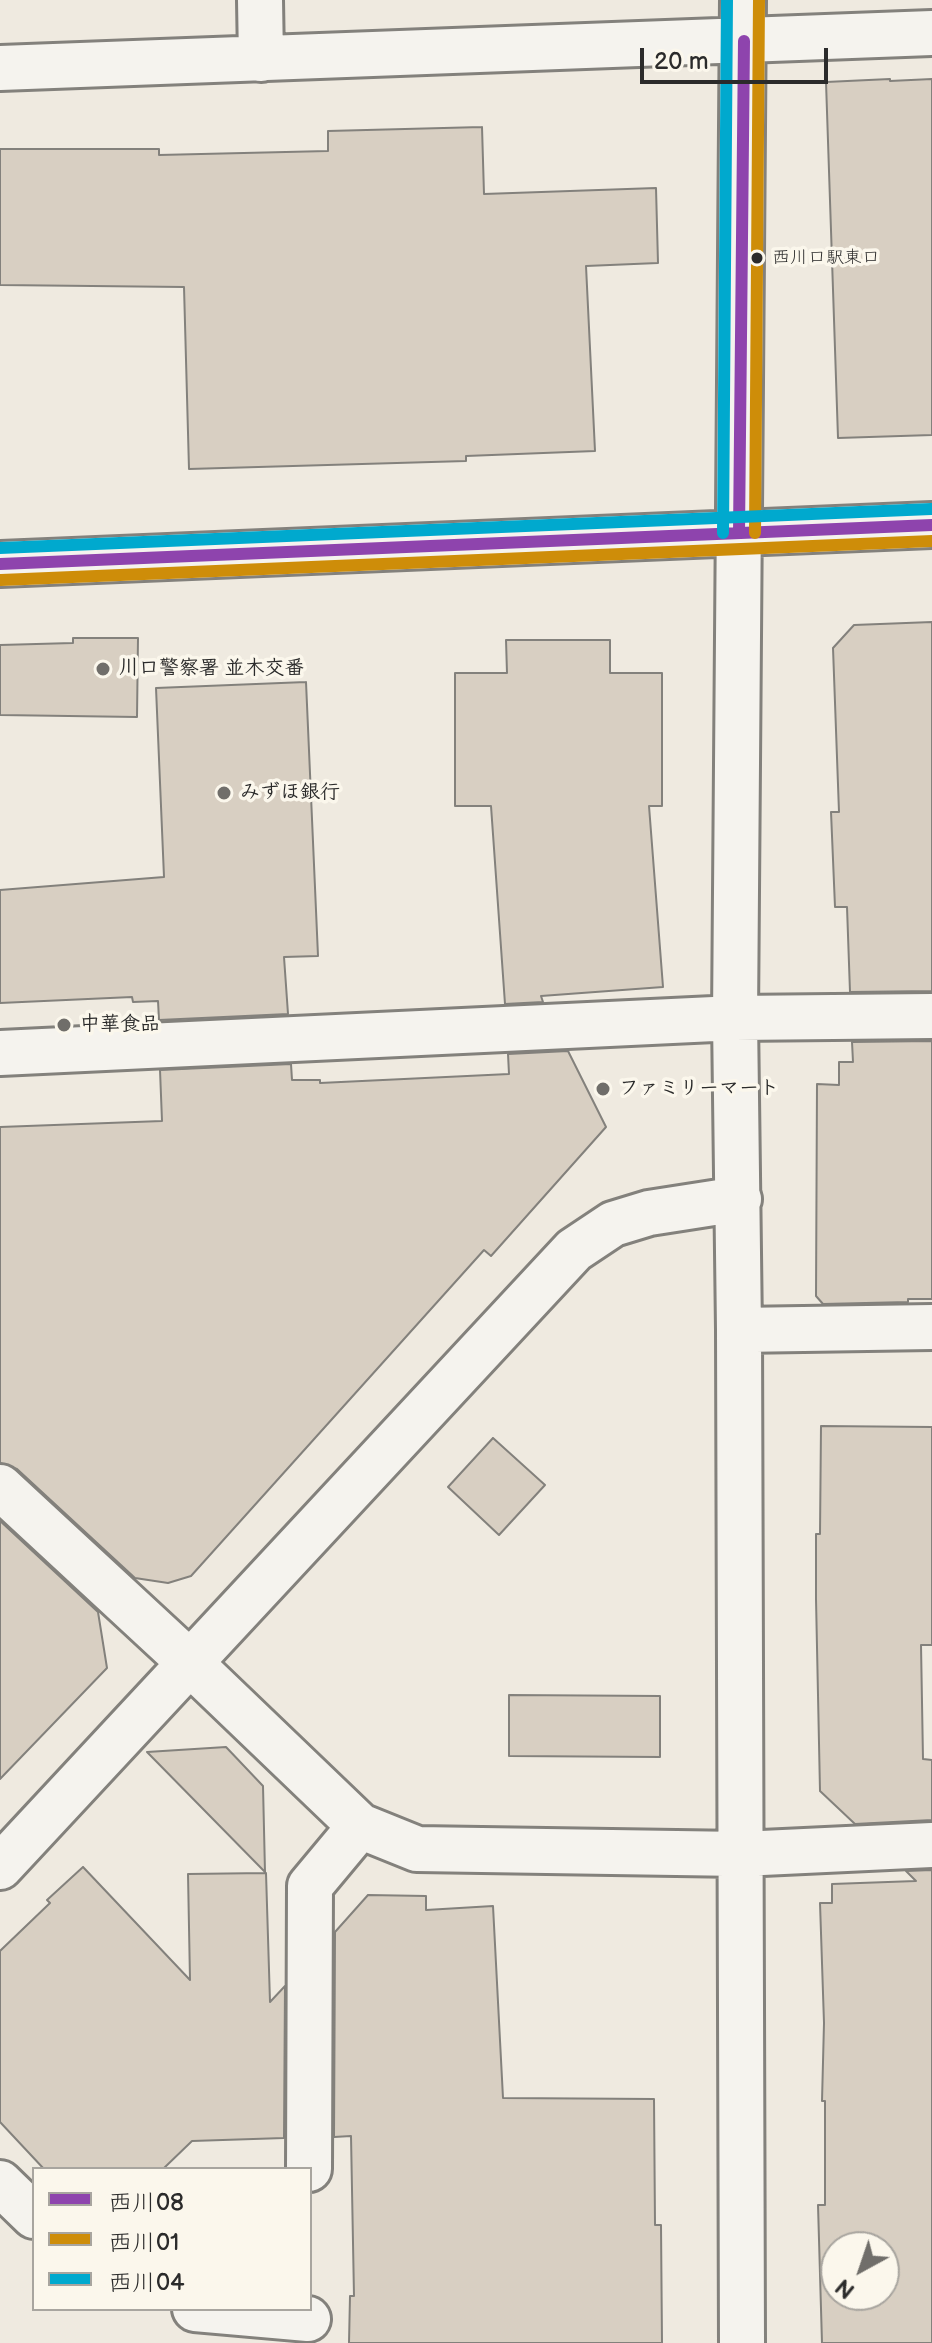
<!DOCTYPE html>
<meta charset="utf-8">
<style>
body{margin:0}
#map{position:relative;width:932px;height:2343px;overflow:hidden;background:#efeae0;font-family:"Balsamiq Sans","Klee One",sans-serif}
canvas{display:block}
.legend{position:absolute;left:32px;top:2167px;width:280px;height:144px;box-sizing:border-box;background:#fbf7ec;border:2px solid #a8a59f;margin:0;padding:10px 14px;list-style:none;font-size:24px;color:#2b2b2b}
.legend li{display:flex;align-items:center;gap:16px;height:40px}
.legend b{width:40px;border:2px solid #a8a59f}
.north{position:absolute;left:820px;top:2231px;width:80px;height:80px;box-sizing:border-box;background:#fbf7ec;border:2px solid #a8a59f;border-radius:50%;rotate:220deg;font-size:22px;font-weight:700;line-height:32px;text-align:center;color:#2b2b2b}
.north::after{content:'';display:block;margin:auto;width:28px;height:36px;background:#706e6a;clip-path:polygon(50% 0,100% 100%,50% 72%,0 100%)}
.scale{position:absolute;left:640px;top:48px;width:188px;height:36px;box-sizing:border-box;border:4px solid #2b2b2b;border-top:0;padding-left:10px;font-size:24px;line-height:28px;white-space:nowrap;color:#2b2b2b;-webkit-text-stroke:6px #fbf7ec;paint-order:stroke}
</style>
<div id="map">
<canvas width="932" height="2343"></canvas>
<ul class="legend">
<li><b style="height:10px;background:#8e44ad"></b>西川08</li>
<li><b style="height:10px;background:#ce8d09"></b>西川01</li>
<li><b style="height:10px;background:#00a9ce"></b>西川04</li>
</ul>
<div class="north">N</div>
<div class="scale">20 m</div>
</div>
<script>
const g = document.querySelector('canvas').getContext('2d');
g.lineJoin = 'round';
function fillPath(path, color) { g.fillStyle = color; g.fill(path, 'evenodd'); }
const shape = rows => new Path2D(rows.map(r => 'M' + r).join(''));
function stroke(path, color, width, dash) { g.strokeStyle = color; g.lineWidth = width; g.lineCap = dash ? 'butt' : 'round'; g.setLineDash(dash || []); g.stroke(path); }
function label(font, color, halo, rows, align = 'center') {
  g.font = font + ' "Balsamiq Sans","Klee One",sans-serif'; g.lineWidth = 7; g.setLineDash([]); g.textBaseline = 'middle'; g.strokeStyle = halo; g.fillStyle = color; for (const [text, x, y, turn = 0] of rows) {
    g.save(); g.translate(x, y); g.rotate((+turn || 0) * Math.PI / 180); g.textAlign = isNaN(turn) ? turn : align; if (halo) g.strokeText(text, 0, 0); g.fillText(text, 0, 0); g.restore();
  }
}
const building = shape([
 [890,79,890,81,932,79,932,435,838,438,826,82,890,79],
 [482,127,484,194,656,188,658,263,586,266,595,451,466,456,466,461,189,469,184,287,0,285,0,149,159,149,159,155,328,151,328,131,482,127],
 [932,622,932,991,850,992,847,907,835,907,831,812,839,812,833,648,854,625,932,622],
 [73,638,138,638,137,717,0,715,0,645,73,643,73,638],
 [506,640,610,640,610,673,662,673,662,806,649,806,663,987,541,996,543,1002,505,1004,491,806,455,806,455,673,507,673,506,640],
 [306,682,318,956,284,957,288,1014,159,1020,158,1001,133,1002,132,997,0,1003,0,890,164,877,156,688,306,682],
 [932,1041,932,1299,908,1299,908,1302,823,1304,816,1296,817,1084,839,1085,839,1062,853,1062,852,1042,932,1041],
 [568,1051,606,1127,491,1256,484,1250,191,1576,168,1583,135,1578,17,1469,0,1463,0,1127,162,1121,160,1070,291,1064,292,1080,320,1080,320,1083,509,1074,508,1054,568,1051],
 [821,1426,932,1427,932,1645,921,1645,923,1759,932,1760,932,1820,855,1824,820,1791,816,1599,816,1534,820,1534,821,1426],
 [493,1438,545,1485,499,1535,448,1487,493,1438],
 [0,1521,98,1612,107,1668,0,1779,0,1521],
 [509,1695,660,1696,660,1757,509,1756,509,1695],
 [226,1747,263,1786,265,1872,147,1752,226,1747],
 [83,1867,190,1980,188,1874,266,1873,270,2002,285,1986,284,2138,192,2141,163,2169,44,2169,0,2122,0,1951,50,1903,47,1900,83,1867],
 [932,1870,932,2343,822,2343,818,2205,825,2205,825,2101,822,2101,824,2023,820,1903,832,1903,832,1884,916,1881,906,1871,932,1870],
 [836,2247,884,2247,884,2295,836,2295,836,2247],
 [368,1895,426,1896,426,1910,493,1906,503,2098,654,2099,655,2225,661,2225,662,2343,349,2343,350,2296,354,2296,351,2136,334,2137,335,1932,368,1895]
]);
const minor = shape([
 [260,0,261,59],
 [0,68,932,33],
 [0,564,932,525],
 [0,1053,735,1018,932,1016],
 [739,1330,932,1327],
 [0,1487,189,1662,360,1826,417,1849,741,1854,932,1845],
 [0,1867,574,1250,613,1224,649,1213,739,1199],
 [309,2169,310,1886,360,1826],
 [0,2183,34,2216],
 [195,2309,308,2319],
 [742,2343,739,1330,735,1018,743,0]
]);
const bus1 = shape([
 [739,533,744,41],
 [0,564,932,525]
]);
const bus2 = shape([
 [755,533,759,0],
 [1,580,932,541]
]);
const bus3 = shape([
 [723,533,727,0],
 [0,548,931,509]
]);
const markers = [
 [757,258,7,"#2b2b2b"],
 [103,669,8,"#706e6a"],
 [224,793,8,"#706e6a"],
 [64,1025,8,"#706e6a"],
 [603,1089,8,"#706e6a"]
];
const busNames = [
 ["西川口駅東口",772,258]
];
const poiNames = [
 ["川口警察署 並木交番",119,669],
 ["みずほ銀行",240,793],
 ["中華食品",80,1025],
 ["ファミリーマート",619,1089]
];
fillPath(building, '#d8cfc2');
stroke(building, '#83817c', 2);
stroke(minor, '#83817c', 50);
stroke(minor, '#f5f3ee', 44);
stroke(bus1, '#8e44ad', 12);
stroke(bus2, '#ce8d09', 12);
stroke(bus3, '#00a9ce', 12);
for (const [x, y, r, color] of markers) { const dot = new Path2D(); dot.arc(x, y, r, 0, 2 * Math.PI); g.fillStyle = color; g.fill(dot); stroke(dot, '#fbf7ec', 3); }
label('18px', '#2b2b2b', '#fbf7ec', busNames, 'left');
label('bold 20px', '#2b2b2b', '#fbf7ec', poiNames, 'left');
</script>
